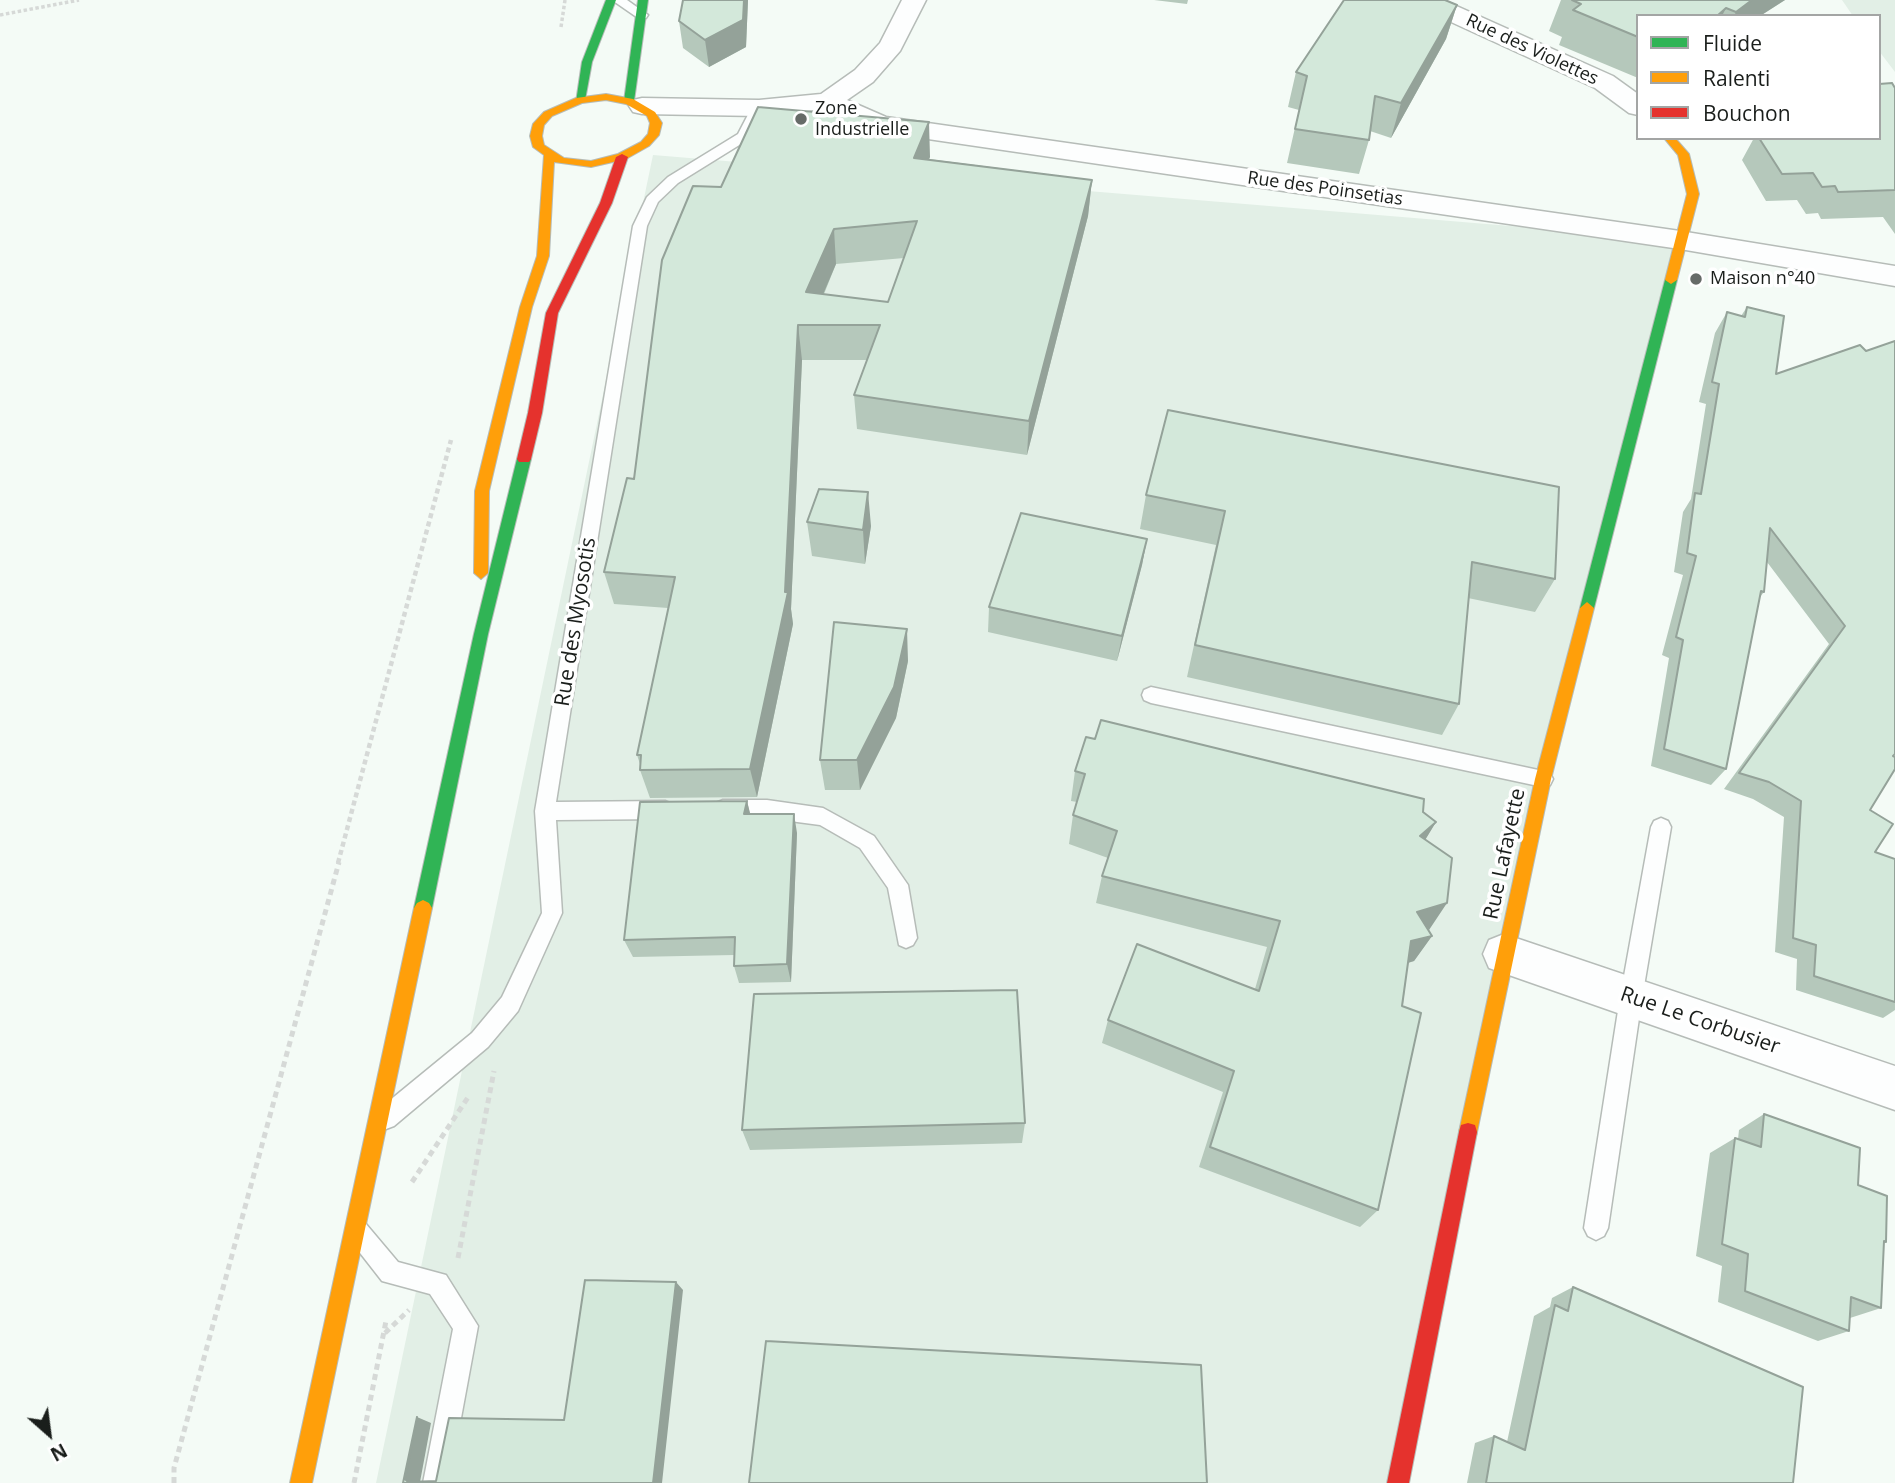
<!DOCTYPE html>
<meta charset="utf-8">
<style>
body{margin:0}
#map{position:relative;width:1895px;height:1483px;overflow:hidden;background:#f4fbf6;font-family:"Open Sans",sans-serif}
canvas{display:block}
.legend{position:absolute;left:1636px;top:14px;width:245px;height:126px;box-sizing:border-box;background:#fff;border:2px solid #a3a5a4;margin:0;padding:9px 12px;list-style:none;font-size:21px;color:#1a1e1b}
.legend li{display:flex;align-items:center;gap:14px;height:35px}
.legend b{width:35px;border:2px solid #a3a5a4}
.north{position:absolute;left:14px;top:1399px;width:70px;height:70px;-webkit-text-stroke:5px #fff;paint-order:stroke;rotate:152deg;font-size:19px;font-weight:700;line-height:28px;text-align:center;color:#1a1e1b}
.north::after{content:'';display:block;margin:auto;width:24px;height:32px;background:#1a1e1b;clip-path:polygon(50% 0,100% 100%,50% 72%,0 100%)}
</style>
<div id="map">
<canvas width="1895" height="1483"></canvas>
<ul class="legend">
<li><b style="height:9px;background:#30b455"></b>Fluide</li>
<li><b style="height:9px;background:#ff9f0a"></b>Ralenti</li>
<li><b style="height:9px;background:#e5322d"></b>Bouchon</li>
</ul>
<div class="north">N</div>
</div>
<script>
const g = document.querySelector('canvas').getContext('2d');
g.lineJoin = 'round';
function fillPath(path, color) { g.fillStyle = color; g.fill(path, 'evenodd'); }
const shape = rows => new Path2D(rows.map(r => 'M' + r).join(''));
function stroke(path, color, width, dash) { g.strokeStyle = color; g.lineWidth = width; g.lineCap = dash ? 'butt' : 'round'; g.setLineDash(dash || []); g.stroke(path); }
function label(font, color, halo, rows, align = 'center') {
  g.font = font + ' "Open Sans",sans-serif'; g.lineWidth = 7; g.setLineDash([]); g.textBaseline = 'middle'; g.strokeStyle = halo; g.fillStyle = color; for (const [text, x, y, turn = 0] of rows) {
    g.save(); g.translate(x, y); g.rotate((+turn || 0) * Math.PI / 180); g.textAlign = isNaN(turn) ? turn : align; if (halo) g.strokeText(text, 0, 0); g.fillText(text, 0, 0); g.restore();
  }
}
const built = shape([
 [1842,0,1895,0,1895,72,1879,51,1879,16,1853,16],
 [653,155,1680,240,1504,954,1398,1483,376,1483]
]);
const pathFar2 = shape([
 [0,15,79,0],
 [561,27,565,0]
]);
const pathFar1 = shape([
 [338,863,451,440]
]);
const path = shape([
 [412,1182,469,1096],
 [458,1258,494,1071],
 [385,1333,409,1310],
 [174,1483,174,1468,339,862],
 [354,1483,386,1321]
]);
const lane = shape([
 [612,0,627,0,648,15,646,18,638,18,612,0],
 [758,105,765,109,749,139,678,183,658,202,647,226,556,802,665,801,672,804,675,810,672,816,665,819,556,820,562,913,518,1011,488,1047,394,1126,386,1129,378,1126,375,1118,378,1110,472,1033,502,997,542,913,535,811,633,226,647,197,668,177,738,134,751,109,758,105],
 [1151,687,1543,771,1550,773,1553,779,1550,785,1543,787,1151,703,1144,700,1142,695,1144,690,1151,687],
 [723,800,767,800,823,808,874,836,908,885,917,938,913,945,906,948,899,945,888,888,860,848,820,825,767,818,723,818,716,815,713,809,716,803,723,800],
 [1661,818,1668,821,1671,827,1642,998,1608,1228,1604,1236,1596,1240,1588,1236,1584,1228,1620,998,1651,827,1654,821,1661,818],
 [358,1220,366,1224,398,1262,446,1275,478,1326,449,1483,423,1483,453,1329,430,1294,382,1281,350,1240,346,1232,350,1224,358,1220]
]);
const street = shape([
 [902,0,926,0,900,51,873,82,847,100,886,117,1680,231,1895,266,1895,286,1680,249,880,132,825,109,759,116,642,114,633,112,629,106,633,100,642,98,759,100,821,94,855,70,880,43,902,0],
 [1411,0,1443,0,1613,76,1638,94,1638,115,1629,113,1595,88,1414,5,1411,0],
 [1504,934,1895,1066,1895,1110,1489,968,1483,954,1489,940,1504,934]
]);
const fast = shape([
 [606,0,616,0,592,62,585,100,576,102,582,62,606,0],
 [638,0,648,0,634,101,629,104,624,101,638,0],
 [1671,276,1677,280,1594,608,1587,614,1580,608,1665,280,1671,276],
 [524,454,531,459,488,634,432,908,429,913,423,916,417,913,414,908,474,634,517,459,524,454]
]);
const slow = shape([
 [606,94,633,99,655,112,662,123,659,135,649,146,626,159,591,167,554,162,549,256,532,307,489,491,488,573,481,579,474,573,475,491,520,307,537,256,544,155,533,147,530,136,533,124,544,112,576,98,606,94],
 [606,100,626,104,647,116,650,123,648,134,641,142,618,154,591,161,564,158,544,145,542,136,544,125,552,116,582,103,606,100],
 [1664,138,1675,138,1689,154,1699,194,1677,280,1671,284,1665,280,1687,194,1678,155,1664,138],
 [1587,602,1594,608,1551,779,1477,1132,1475,1139,1468,1141,1461,1139,1459,1132,1535,779,1580,608,1587,602],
 [423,900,429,903,432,908,312,1483,290,1483,414,908,417,903,423,900]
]);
const jam = shape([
 [622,154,628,157,612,203,558,313,542,413,531,459,529,462,519,462,517,459,528,413,546,313,600,203,616,157,622,154],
 [1468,1123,1475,1125,1477,1132,1409,1483,1387,1483,1459,1132,1461,1125,1468,1123]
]);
const wall = shape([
 [683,0,748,0,746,47,709,67,683,48,679,21],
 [1154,0,1188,0,1187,4],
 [1561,0,1785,0,1760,16,1638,16,1638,78,1559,45,1562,37,1549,31],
 [1457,5,1446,39,1391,138,1370,131,1369,140,1359,174,1287,163,1299,110,1288,107,1296,72],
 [1895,88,1895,234,1883,217,1821,219,1818,213,1806,214,1797,200,1766,201,1742,160,1754,138,1879,138],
 [930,157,929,159,1092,180,1088,216,1027,455,857,429,854,395,867,360,802,360,791,609,793,624,757,797,650,798,640,770,640,764,637,755,668,608,614,604,604,572,634,479,721,187],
 [904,258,888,302,824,294,836,264],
 [1747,307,1776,374,1860,345,1870,810,1875,852,1895,859,1895,1010,1883,1018,1796,990,1797,959,1775,952,1784,817,1753,799,1724,789,1829,644,1767,562,1764,592,1760,597,1726,769,1711,785,1651,766,1669,658,1662,655,1683,575,1674,572,1683,512,1691,499,1706,404,1699,402,1715,333,1727,312,1741,316],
 [1146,495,1555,579,1535,612,1468,598,1459,704,1442,735,1187,677,1216,545,1140,529],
 [807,522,871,526,865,564,812,556],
 [1147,539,1142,565,1117,661,988,632,989,607],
 [908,661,896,718,860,790,825,790,820,760],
 [1075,771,1423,812,1436,822,1425,840,1428,930,1432,936,1414,961,1408,963,1378,1210,1360,1227,1199,1167,1223,1092,1102,1043,1108,1020,1255,989,1267,947,1096,903,1102,876,1108,858,1069,844,1073,815,1077,802,1071,801],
 [747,801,750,814,797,833,791,982,739,983,734,966,734,955,633,957,624,940],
 [1764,1114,1858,1185,1886,1242,1884,1243,1881,1308,1850,1318,1849,1331,1818,1341,1718,1302,1722,1266,1696,1256,1710,1153,1735,1138,1738,1139,1739,1130],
 [1025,1123,1022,1143,750,1150,742,1130],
 [1573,1287,1793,1483,1467,1483,1475,1443,1494,1436,1507,1442,1534,1316,1550,1307,1552,1298]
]);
const shadedWall = shape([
 [744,0,748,0,746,47,709,67,705,40],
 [1752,0,1785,0,1760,16,1734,16,1736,12],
 [1457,5,1446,39,1391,138,1401,103],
 [1726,8,1722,16,1717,16],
 [929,122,930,157,914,193,914,158],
 [1092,180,1088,216,1027,455,1029,421],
 [834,229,836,264,810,325,806,292],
 [798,325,802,360,791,609,793,624,757,797,750,769],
 [868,492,871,526,865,564,863,530],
 [1147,539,1142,565,1117,661,1122,636],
 [907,629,908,661,896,718,860,790,857,760],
 [747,801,752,821,744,814],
 [794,814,797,833,791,982,787,964],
 [1436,822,1419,850,1420,836],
 [1447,903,1429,930,1417,912],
 [1432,936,1414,961,1394,967,1411,941],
 [676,1282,683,1290,662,1483,653,1483],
 [417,1417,431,1423,420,1482,408,1482,405,1479]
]);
const building = shape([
 [683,0,744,0,743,20,705,40,679,21,683,0],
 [1344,0,1445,0,1457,5,1401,103,1375,96,1369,140,1295,129,1307,76,1296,72,1344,0],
 [1572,0,1752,0,1736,12,1726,8,1717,16,1638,16,1638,37,1573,10,1581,4,1572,0],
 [1892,83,1895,88,1895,190,1838,192,1835,186,1822,187,1813,173,1782,174,1759,138,1879,138,1879,84,1892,83],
 [758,107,929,122,914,158,1092,180,1029,421,854,395,880,325,798,325,785,592,788,592,750,769,640,770,641,755,637,755,675,577,604,572,627,478,634,479,662,260,693,186,721,187,758,107],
 [917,221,888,302,806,292,834,229,917,221],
 [1747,307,1784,316,1776,374,1860,345,1866,351,1895,341,1895,754,1893,756,1895,757,1895,769,1870,810,1893,824,1875,852,1895,859,1895,1002,1814,976,1816,945,1793,938,1801,801,1769,782,1739,773,1845,626,1770,528,1764,592,1761,591,1726,769,1664,749,1683,640,1676,637,1696,556,1687,553,1695,493,1701,494,1719,384,1712,382,1727,312,1745,317,1747,307],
 [1168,410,1559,487,1555,579,1472,562,1459,704,1195,645,1225,511,1146,495,1168,410],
 [819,489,868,492,863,530,807,522,819,489],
 [1021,513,1147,539,1122,636,989,607,1021,513],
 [834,622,907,629,894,687,857,760,820,760,834,622],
 [1101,720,1424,799,1423,812,1436,822,1420,836,1452,858,1447,903,1417,912,1432,936,1411,941,1402,1006,1421,1013,1378,1210,1210,1147,1234,1071,1108,1020,1137,944,1259,991,1280,921,1102,876,1117,831,1073,815,1085,774,1075,771,1086,737,1095,739,1101,720],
 [747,801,744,814,794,814,787,964,734,966,735,937,624,940,640,802,747,801],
 [1017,990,1025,1123,742,1130,754,994,1017,990],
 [1764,1114,1860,1148,1858,1185,1887,1196,1886,1242,1884,1241,1881,1308,1851,1297,1849,1331,1745,1291,1748,1254,1722,1244,1735,1138,1761,1147,1764,1114],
 [585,1280,676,1282,653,1483,403,1483,417,1417,405,1479,408,1482,436,1481,449,1418,564,1420,585,1280],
 [1573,1287,1803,1387,1793,1483,1486,1483,1494,1436,1525,1450,1555,1305,1568,1311,1573,1287],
 [766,1341,1201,1365,1207,1483,749,1483,766,1341]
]);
const markers = [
 [801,119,7,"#666b68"],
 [1696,279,7,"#666b68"]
];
const farStreetnames = [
 ["Rue des Violettes",1532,50,25],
 ["Rue des Poinsetias",1325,189,8]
];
const farPoinames = [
 ["Zone",815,109],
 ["Industrielle",815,130],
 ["Maison n°40",1710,279]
];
const streetNames = [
 ["Rue des Myosotis",576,622,-81],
 ["Rue Lafayette",1505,854,-78],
 ["Rue Le Corbusier",1700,1021,19]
];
fillPath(built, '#e2efe6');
stroke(lane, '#b6bcb8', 3);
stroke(street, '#b6bcb8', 3);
stroke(fast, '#b6bcb8', 2);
stroke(slow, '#b6bcb8', 2);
stroke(jam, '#b6bcb8', 2);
stroke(pathFar2, '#d6d9d7', 3.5, [3.5, 2.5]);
stroke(pathFar1, '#d6d9d7', 4.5, [5, 3.5]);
stroke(path, '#d6d9d7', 5, [6, 4.5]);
fillPath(lane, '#fdfefe');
fillPath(street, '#fdfefe');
fillPath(fast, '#30b455');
fillPath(slow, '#ff9f0a');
fillPath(jam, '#e5322d');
fillPath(wall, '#b5c8bb');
fillPath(shadedWall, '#94a299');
fillPath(building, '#d3e8da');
stroke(building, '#94a299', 2);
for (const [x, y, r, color] of markers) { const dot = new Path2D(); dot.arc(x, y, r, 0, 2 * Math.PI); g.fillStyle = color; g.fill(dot); stroke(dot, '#fff', 2.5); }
label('18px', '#1a1e1b', '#fff', farStreetnames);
label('18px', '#1a1e1b', '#fff', farPoinames, 'left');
label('21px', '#1a1e1b', '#fff', streetNames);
</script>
